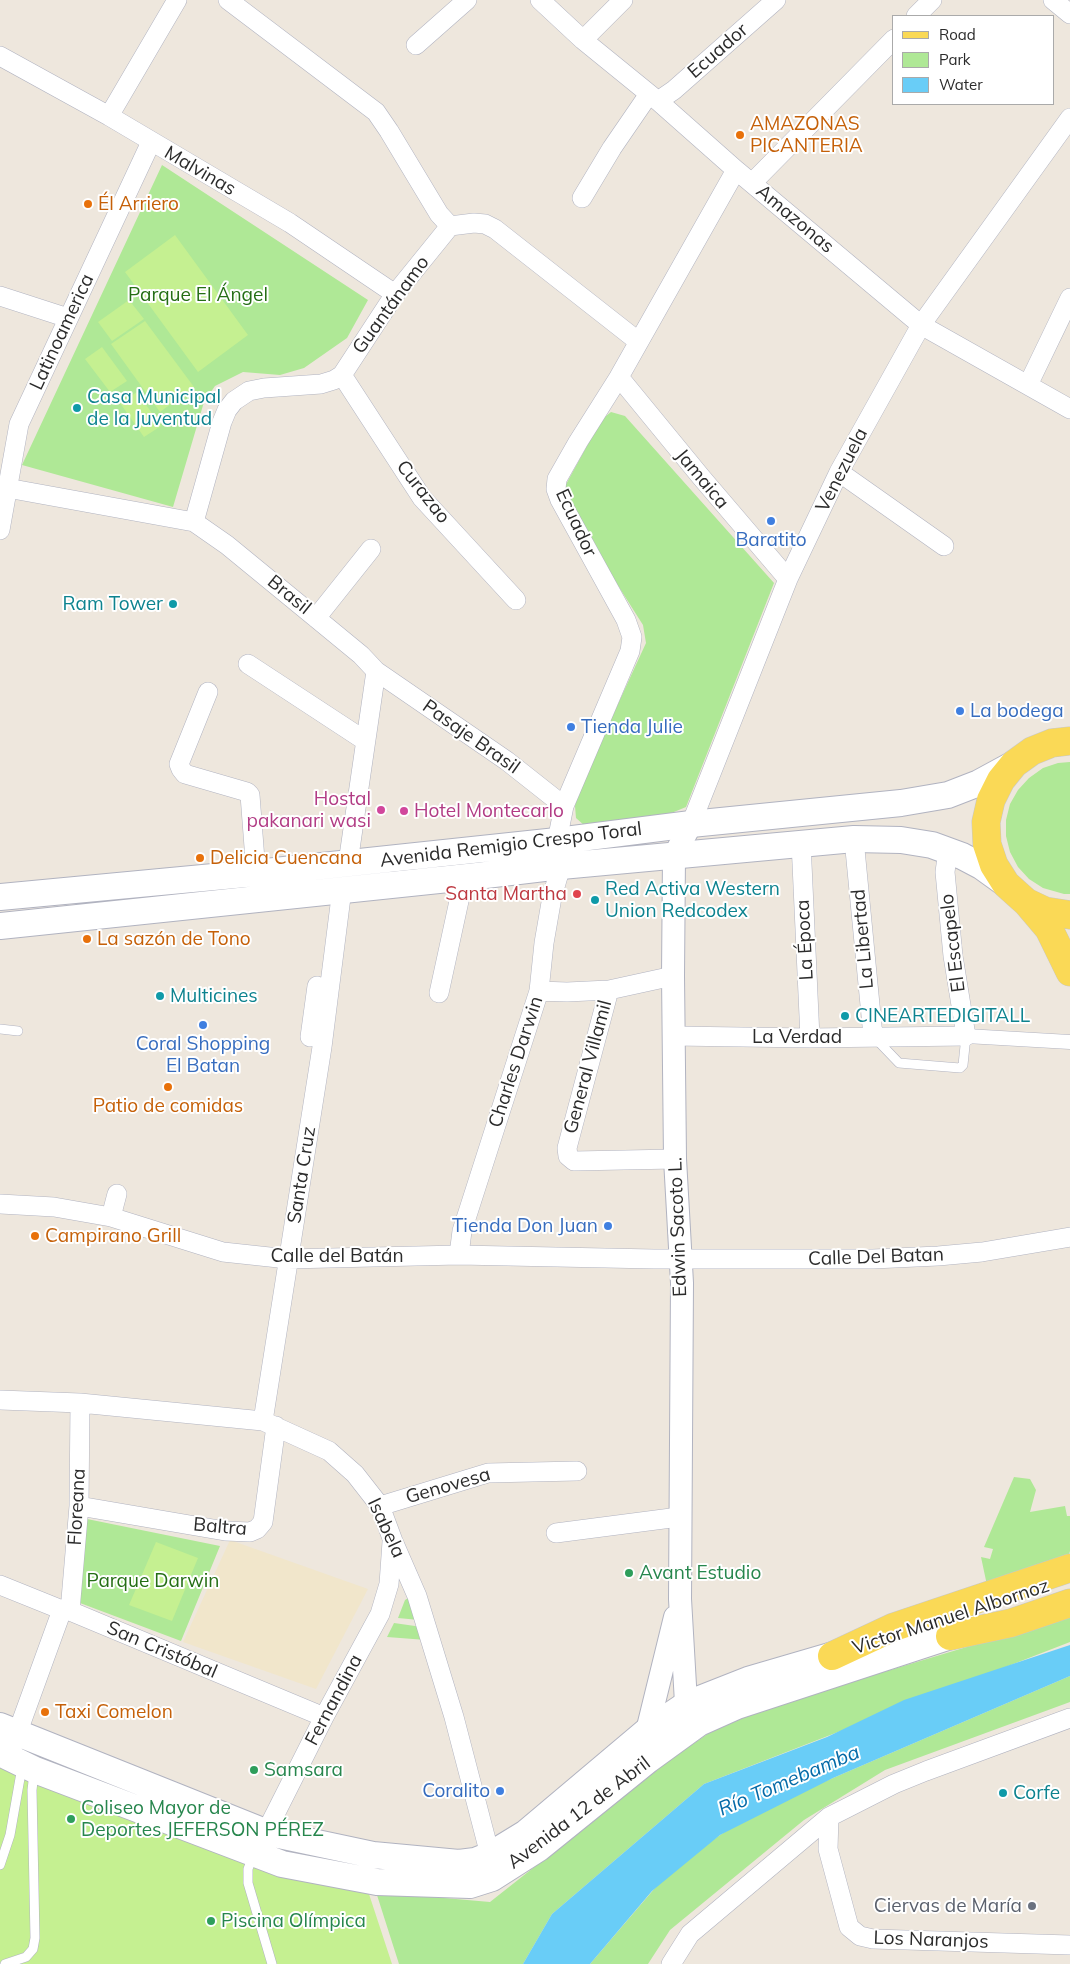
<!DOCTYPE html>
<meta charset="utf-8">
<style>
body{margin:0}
#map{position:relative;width:1070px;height:1964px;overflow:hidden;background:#eee7dd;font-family:Mulish,sans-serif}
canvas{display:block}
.legend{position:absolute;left:892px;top:15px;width:162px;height:90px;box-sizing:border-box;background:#fff;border:1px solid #aaa;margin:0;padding:6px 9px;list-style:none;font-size:15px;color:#2b2b2b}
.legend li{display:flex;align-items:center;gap:10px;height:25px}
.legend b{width:25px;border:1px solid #aaa}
</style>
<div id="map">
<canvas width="1070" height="1964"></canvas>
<ul class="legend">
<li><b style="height:6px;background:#fad956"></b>Road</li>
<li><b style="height:14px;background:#afe896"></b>Park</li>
<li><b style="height:14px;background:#69cdf7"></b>Water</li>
</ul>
</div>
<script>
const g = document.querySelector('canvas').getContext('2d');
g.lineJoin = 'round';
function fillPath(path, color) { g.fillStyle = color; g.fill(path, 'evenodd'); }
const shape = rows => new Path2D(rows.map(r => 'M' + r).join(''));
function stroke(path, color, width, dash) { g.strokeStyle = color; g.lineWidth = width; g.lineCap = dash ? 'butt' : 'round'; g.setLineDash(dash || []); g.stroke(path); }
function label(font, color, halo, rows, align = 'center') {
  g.font = font + ' Mulish,sans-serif'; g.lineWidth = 4; g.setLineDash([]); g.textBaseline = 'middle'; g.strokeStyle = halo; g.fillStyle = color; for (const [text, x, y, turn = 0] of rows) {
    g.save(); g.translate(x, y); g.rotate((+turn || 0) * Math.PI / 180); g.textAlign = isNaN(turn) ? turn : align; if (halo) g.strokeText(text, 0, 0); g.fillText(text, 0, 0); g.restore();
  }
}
const education = shape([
 [230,1540,368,1589,316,1689,183,1642]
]);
const green = shape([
 [162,165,368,300,347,338,304,368,280,375,243,372,215,386,204,402,173,507,22,465],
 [611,412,625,416,774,583,686,807,669,814,585,826,576,818,575,806,578,791,646,643,643,625,565,502,564,488,601,420],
 [1070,762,1070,894,1064,894,1043,888,1029,879,1018,867,1010,852,1006,836,1006,820,1010,804,1018,790,1029,778,1043,768,1058,763],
 [1014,1477,1030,1479,1036,1490,1030,1512,1065,1506,1067,1516,1070,1516,1070,1551,1068,1558,988,1590,981,1557,990,1559,993,1549,984,1547],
 [87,1519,220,1546,181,1641,80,1603],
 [410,1597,419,1620,398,1618,405,1600],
 [1070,1616,1070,1642,704,1784,552,1914,523,1964,399,1964,376,1892,490,1902,675,1756,737,1714,820,1691],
 [394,1623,422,1627,426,1640,387,1637],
 [1070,1676,1070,1702,885,1770,804,1820,670,1930,648,1964,590,1964,673,1867,754,1812]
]);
const pitch = shape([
 [175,235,248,335,198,372,125,272],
 [129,300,144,319,112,341,98,322],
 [145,321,194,387,160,412,111,344],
 [102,347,127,381,110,392,85,359],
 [137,392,161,426,144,437,120,403],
 [156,1542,198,1558,172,1621,129,1605],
 [0,1764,367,1888,392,1964,0,1964]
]);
const water = shape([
 [1070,1645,1070,1676,833,1778,720,1835,652,1891,590,1964,523,1964,552,1914,704,1784,827,1737,904,1700]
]);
const service = shape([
 [0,1029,18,1031],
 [875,1038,899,1063,960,1068,963,1065,966,1036],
 [253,1856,248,1869,248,1883,272,1964],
 [0,1865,10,1835,22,1767],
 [5,1964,26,1957,33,1949,35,1938,32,1790,34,1773]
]);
const pedestrian = shape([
 [966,1036,1070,1042]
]);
const minor = shape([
 [228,0,376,112,389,131,439,214,450,226],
 [540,0,583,40,658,101,736,170,921,325,1070,409],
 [1053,0,1070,14],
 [916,16,932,0],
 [583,40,623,0],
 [416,45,467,0],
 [0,56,109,116,290,223,395,294],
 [658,101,674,90,776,0],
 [109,116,177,0],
 [753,182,894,39],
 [582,198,612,148,649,94],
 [0,296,68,318],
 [342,375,422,498,516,600],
 [619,377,701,477,788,579],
 [1028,385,1070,298],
 [839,472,944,546],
 [7,488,194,522,227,545,316,618,361,655,376,671,348,863],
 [194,522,222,422,227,410,234,401,249,391,264,388,321,384,334,380,342,375,395,294,450,226,474,223,485,224,495,229,639,342],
 [0,530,19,424,151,142],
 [316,618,371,549],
 [248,664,364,740],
 [376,671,507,761,564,806],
 [208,692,179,764,181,769,185,774,247,792,250,795,256,873],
 [691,824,788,579,839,472,921,325,1070,118],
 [854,839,873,1036],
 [557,841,564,806,630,651,632,637,626,620,560,500,556,489,557,479,578,442,619,377,736,170],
 [801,842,810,1038],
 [609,990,567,1148,568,1156,574,1161,675,1159],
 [539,991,567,992,609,990,673,976],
 [439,993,464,878],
 [674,1036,810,1038,966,1036,953,956,945,872,948,850],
 [310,1037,317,986],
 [0,1204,54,1207,111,1217,223,1252,288,1259,459,1255,654,1259,873,1259,938,1256,982,1252,1070,1237],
 [111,1217,117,1194],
 [459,1255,462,1231,539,991,544,943,552,897,561,866],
 [0,1400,80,1403,263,1421,329,1451,355,1474,380,1506,393,1541,417,1596,454,1717,490,1855],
 [263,1421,322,1047,342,889],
 [79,1506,225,1531,250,1532,257,1529,263,1522,276,1426],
 [380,1506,488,1473,577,1471],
 [556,1533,679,1517],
 [0,1585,62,1610,70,1611,324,1717],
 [70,1611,79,1506,80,1403],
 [13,1745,62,1610],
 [829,1817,828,1849,849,1927,860,1936,873,1939,1070,1945],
 [261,1842,324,1717,380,1614,389,1584,392,1542],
 [671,1964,690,1934,829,1817,894,1784,926,1771,1070,1718]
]);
const tertiary = shape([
 [687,1720,680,1599,682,1283,675,1159,673,976,674,856,691,824],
 [647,1731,675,1617]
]);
const secondary = shape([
 [0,897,256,873,557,841,691,824,901,803,948,795,979,783,1014,764],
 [0,926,477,876,561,866,854,839,901,840,932,845,962,856,981,866,1006,884],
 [0,1726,265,1832,373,1855,459,1863,475,1861,490,1855,526,1833,647,1731,687,1704,748,1680,854,1649],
 [0,1753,35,1770,282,1864,377,1882,470,1885,492,1878,539,1848,648,1760,699,1723,737,1706,972,1629]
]);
const primary = shape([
 [1070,741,1052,743,1032,751,1014,764,1001,780,991,800,986,822,987,844,994,865,1006,884,1026,902,1045,911,1070,915],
 [1027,903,1049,929,1070,972],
 [950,1636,1011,1623,1070,1603],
 [832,1656,894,1627,1070,1568]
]);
const markers = [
 [740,135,5,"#e8710a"],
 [88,204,5,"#e8710a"],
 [77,408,5,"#0f9aa8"],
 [771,521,5,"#3f7fe0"],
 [173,604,5,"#0f9aa8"],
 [960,711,5,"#3f7fe0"],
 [571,727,5,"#3f7fe0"],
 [381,810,5,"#d1479c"],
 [404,811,5,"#d1479c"],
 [200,858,5,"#e8710a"],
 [577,894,5,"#e0444e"],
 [595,900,5,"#0f9aa8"],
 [87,939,5,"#e8710a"],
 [160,996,5,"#0f9aa8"],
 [845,1016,5,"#0f9aa8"],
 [203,1025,5,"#3f7fe0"],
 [168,1087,5,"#e8710a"],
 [608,1226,5,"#3f7fe0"],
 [35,1236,5,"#e8710a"],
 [629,1573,5,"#2e9e5b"],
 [45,1712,5,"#e8710a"],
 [254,1770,5,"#2e9e5b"],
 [500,1791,5,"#3f7fe0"],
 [1003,1793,5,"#0f9aa8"],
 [71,1819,5,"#2e9e5b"],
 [1032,1906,5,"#6b7280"],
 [211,1921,5,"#2e9e5b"]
];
const streetNames = [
 ["Ecuador",718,51,-41],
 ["Malvinas",200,171,30],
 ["Amazonas",795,219,40],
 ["Guantánamo",391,305,-54],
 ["Latinoamerica",62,332,-65],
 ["Venezuela",842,470,-63],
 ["Jamaica",702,479,50],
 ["Curazao",423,492,52],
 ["Ecuador",576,523,65],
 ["Brasil",289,595,39],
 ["Pasaje Brasil",471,737,35],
 ["Avenida Remigio Crespo Toral",511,845,-7],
 ["La Libertad",863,939,-95],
 ["La Época",805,940,-93],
 ["El Escapelo",953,943,-97],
 ["La Verdad",797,1037],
 ["Charles Darwin",516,1062,-72],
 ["General Villamil",588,1067,-75],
 ["Santa Cruz",302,1175,-81],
 ["Edwin Sacoto L.",678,1227,-92],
 ["Calle del Batán",337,1256],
 ["Calle Del Batan",876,1257,-2],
 ["Genovesa",448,1486,-16],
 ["Floreana",77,1507,-87],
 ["Baltra",220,1527,5],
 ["Isabela",386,1528,65],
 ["Victor Manuel Albornoz",951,1617,-18],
 ["San Cristóbal",162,1650,23],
 ["Fernandina",334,1700,-62],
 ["Avenida 12 de Abril",579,1813,-37],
 ["Los Naranjos",931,1940,2]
];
const foodNames = [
 ["AMAZONAS",750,124],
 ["PICANTERIA",750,146],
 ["Él Arriero",98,204],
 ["Delicia Cuencana",210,858],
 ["La sazón de Tono",97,939],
 ["Patio de comidas",168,1106,"center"],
 ["Campirano Grill",45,1236],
 ["Taxi Comelon",55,1712]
];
const parkNames = [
 ["Parque El Ángel",198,295],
 ["Parque Darwin",153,1581]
];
const cultureNames = [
 ["Casa Municipal",87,397],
 ["de la Juventud",87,419],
 ["Ram Tower",163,604,"right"],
 ["Red Activa Western",605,889],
 ["Union Redcodex",605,911],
 ["Multicines",170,996],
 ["CINEARTEDIGITALL",855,1016],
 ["Corfe",1013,1793]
];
const shopNames = [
 ["Baratito",771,540],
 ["La bodega",970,711,"left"],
 ["Tienda Julie",581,727,"left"],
 ["Coral Shopping",203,1044],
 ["El Batan",203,1066],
 ["Tienda Don Juan",598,1226,"right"],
 ["Coralito",490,1791,"right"]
];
const hotelNames = [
 ["Hostal",371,799],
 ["pakanari wasi",371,821],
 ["Hotel Montecarlo",414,811,"left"]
];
const healthNames = [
 ["Santa Martha",567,894]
];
const leisureNames = [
 ["Avant Estudio",639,1573],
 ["Samsara",264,1770],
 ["Coliseo Mayor de",81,1808],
 ["Deportes JEFERSON PÉREZ",81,1830],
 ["Piscina Olímpica",221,1921]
];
const worshipNames = [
 ["Ciervas de María",1022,1906]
];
const waterNames = [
 ["Río Tomebamba",789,1781,-23]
];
fillPath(education, '#f1e6cb');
fillPath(green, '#afe896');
fillPath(pitch, '#c5f091');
fillPath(water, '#69cdf7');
stroke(service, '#b1b3c0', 10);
stroke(pedestrian, '#b1b3c0', 15);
stroke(minor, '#b1b3c0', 20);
stroke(tertiary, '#b1b3c0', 24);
stroke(secondary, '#b1b3c0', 28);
stroke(primary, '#c8c8c8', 29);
stroke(service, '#fff', 9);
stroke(pedestrian, '#fff', 14);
stroke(minor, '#fff', 19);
stroke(tertiary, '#fff', 22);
stroke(secondary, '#fff', 26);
stroke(primary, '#fad956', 28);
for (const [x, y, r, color] of markers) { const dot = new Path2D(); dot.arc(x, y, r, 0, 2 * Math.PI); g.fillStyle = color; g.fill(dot); stroke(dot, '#fff', 2); }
label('19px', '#2b2b2b', '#fff', streetNames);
label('19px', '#c56008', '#fff', foodNames, 'left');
label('19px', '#256e15', '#fff', parkNames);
label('19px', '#0d838f', '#fff', cultureNames, 'left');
label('19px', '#366cbe', '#fff', shopNames);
label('19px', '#b23c85', '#fff', hotelNames, 'right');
label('19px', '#be3a42', '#fff', healthNames, 'right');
label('19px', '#27864d', '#fff', leisureNames, 'left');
label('19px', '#5b616d', '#fff', worshipNames, 'right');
label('italic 20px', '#046aa7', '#fff', waterNames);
</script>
